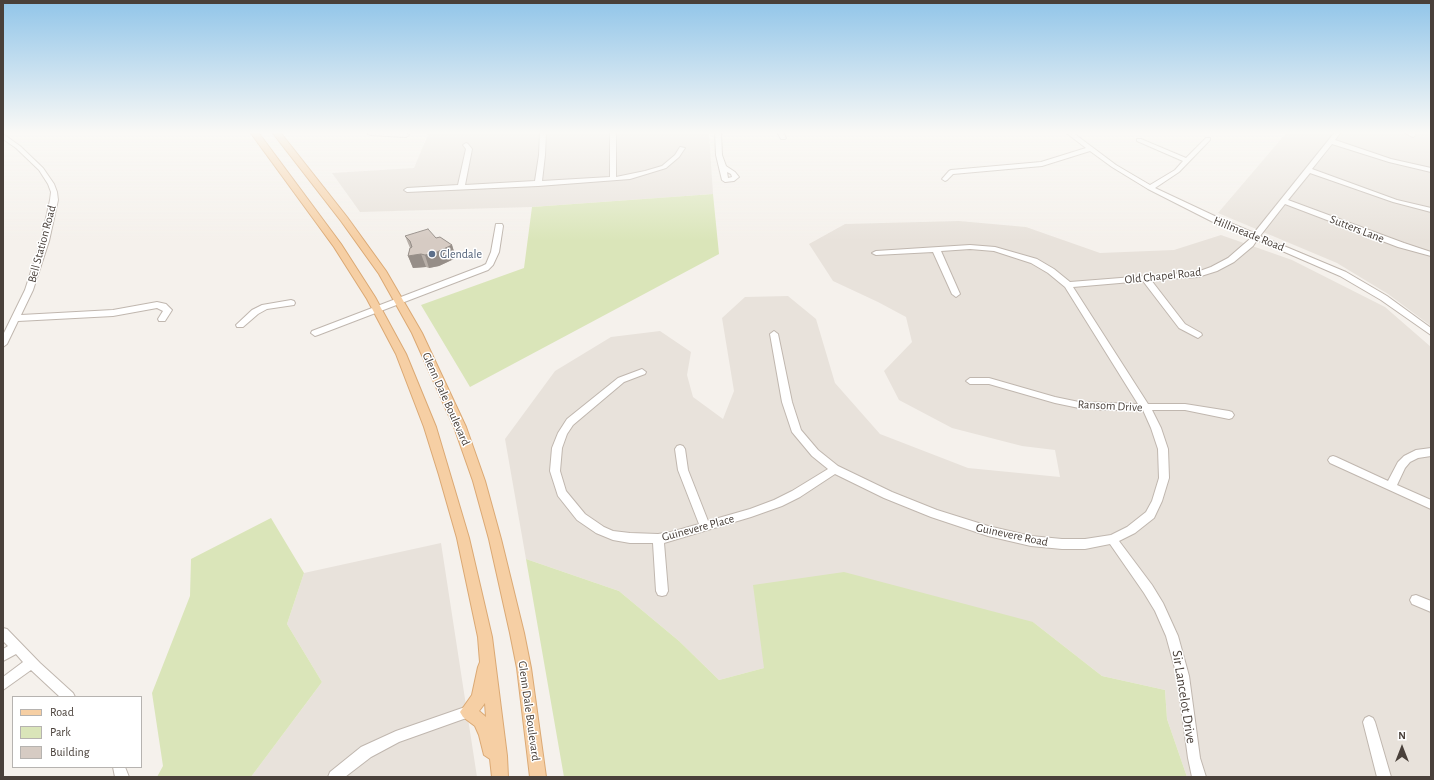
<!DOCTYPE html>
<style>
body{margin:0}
#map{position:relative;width:1434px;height:780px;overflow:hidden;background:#f5f1ec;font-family:"Alegreya Sans",sans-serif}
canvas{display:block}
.frame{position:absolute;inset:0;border:4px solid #49403a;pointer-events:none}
.legend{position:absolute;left:12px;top:696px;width:130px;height:72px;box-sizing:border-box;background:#fff;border:1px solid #b6b3b0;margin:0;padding:5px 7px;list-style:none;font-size:12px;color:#49403a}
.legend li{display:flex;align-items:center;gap:8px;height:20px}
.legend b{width:20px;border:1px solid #b6b3b0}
.north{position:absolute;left:1382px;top:728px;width:40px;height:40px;-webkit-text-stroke:3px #fff;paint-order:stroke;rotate:0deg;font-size:11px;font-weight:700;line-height:16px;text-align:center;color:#49403a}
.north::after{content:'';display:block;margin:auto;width:14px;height:18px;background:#49403a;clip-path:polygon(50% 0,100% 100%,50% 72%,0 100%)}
</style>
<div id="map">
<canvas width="1434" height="780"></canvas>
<div class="frame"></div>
<ul class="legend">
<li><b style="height:5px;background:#f6cfa4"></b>Road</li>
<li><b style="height:11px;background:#dae5b9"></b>Park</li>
<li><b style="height:11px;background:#d6cbc3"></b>Building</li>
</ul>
<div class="north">N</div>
</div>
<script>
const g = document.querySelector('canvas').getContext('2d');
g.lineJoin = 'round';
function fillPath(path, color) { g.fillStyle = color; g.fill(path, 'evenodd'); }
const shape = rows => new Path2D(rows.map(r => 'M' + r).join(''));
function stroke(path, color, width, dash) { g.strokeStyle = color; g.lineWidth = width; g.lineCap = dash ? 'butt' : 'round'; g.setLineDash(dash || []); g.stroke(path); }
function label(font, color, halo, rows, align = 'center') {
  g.font = font + ' "Alegreya Sans",sans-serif'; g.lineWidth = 3; g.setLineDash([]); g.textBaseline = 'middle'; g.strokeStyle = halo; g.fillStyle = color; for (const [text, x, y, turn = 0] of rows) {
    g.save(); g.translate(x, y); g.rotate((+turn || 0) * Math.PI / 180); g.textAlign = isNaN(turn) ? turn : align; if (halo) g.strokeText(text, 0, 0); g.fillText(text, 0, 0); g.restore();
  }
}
const residential = shape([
 [429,132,709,132,713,194,532,207,360,212,332,173,414,168],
 [1287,132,1431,132,1431,326,1388,294,1337,263,1218,213],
 [959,221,1026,227,1100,253,1174,250,1221,235,1292,260,1385,307,1431,347,1431,777,1187,777,1167,719,1165,690,1102,676,1033,622,764,668,719,680,679,641,619,591,526,559,505,439,555,371,611,337,660,331,691,352,687,375,693,397,723,419,734,391,722,318,745,297,788,296,816,319,835,383,880,434,968,468,1060,477,1055,450,1022,446,952,428,899,400,884,371,912,342,906,317,878,302,833,281,809,244,845,224],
 [441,543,477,777,251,777,322,682,287,624,304,573]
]);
const green = shape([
 [713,194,719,254,470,387,421,305,524,268,532,207],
 [271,518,304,573,287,624,322,682,251,777,157,777,163,766,152,693,190,596,191,559],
 [526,559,619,591,679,641,719,680,764,668,753,585,844,572,1033,622,1102,676,1165,690,1167,719,1187,777,564,777]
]);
const minor = shape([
 [368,132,406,133,409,135,406,137,370,135,368,134,368,132],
 [540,132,546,132,545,155,542,181,610,177,610,132,616,132,616,177,645,171,662,166,675,155,680,147,685,148,679,157,666,168,630,179,538,186,407,192,404,190,407,188,458,185,466,149,463,145,466,143,468,144,472,149,465,185,535,181,539,155,540,132],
 [715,132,721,132,722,155,726,166,735,172,739,177,734,181,725,182,722,180,716,155,715,132],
 [727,172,731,174,732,177,728,178,727,172],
 [777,132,783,132,786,138,785,139,781,139,777,132],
 [1065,132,1072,132,1116,165,1150,185,1175,170,1183,161,1137,141,1137,139,1141,139,1186,158,1206,138,1210,138,1210,140,1179,172,1155,188,1221,219,1254,233,1335,132,1341,132,1335,140,1391,159,1431,168,1431,172,1389,162,1332,144,1312,169,1397,200,1431,208,1431,212,1393,202,1310,173,1288,200,1404,243,1431,252,1431,256,1398,247,1285,204,1260,236,1346,272,1387,296,1431,328,1431,335,1381,300,1340,276,1257,240,1253,246,1234,262,1217,271,1198,277,1151,280,1185,324,1201,333,1202,335,1198,338,1179,328,1143,281,1073,287,1148,404,1185,404,1229,411,1232,412,1234,415,1232,418,1229,419,1185,410,1152,410,1161,428,1168,449,1169,478,1162,501,1154,518,1135,533,1119,541,1152,585,1163,603,1178,636,1189,676,1200,758,1206,777,1192,777,1188,758,1177,676,1166,636,1155,611,1144,593,1110,544,1085,549,1062,549,1031,546,988,536,931,517,884,498,835,474,800,497,782,506,751,517,664,543,668,591,666,595,662,596,658,595,656,591,653,543,630,543,613,540,596,533,577,520,558,496,550,471,552,448,558,433,567,419,618,378,642,369,646,372,645,374,624,382,573,425,567,434,562,448,560,471,566,491,585,514,604,527,613,531,630,533,658,534,671,532,699,524,678,470,675,449,677,446,680,445,683,446,685,449,688,470,708,521,750,509,774,500,792,491,828,469,812,456,792,432,782,402,770,334,774,331,778,334,792,402,801,430,818,450,838,466,892,492,937,510,988,526,1031,536,1062,539,1085,539,1111,535,1127,527,1146,512,1152,501,1159,478,1158,449,1151,428,1143,410,1105,410,1079,408,1055,403,989,384,970,384,966,381,970,378,989,378,1055,397,1079,402,1138,404,1065,287,1048,273,1031,263,994,251,970,249,941,251,960,294,956,297,952,294,933,252,876,255,872,253,876,251,970,245,995,247,1037,259,1054,269,1070,282,1197,272,1211,267,1228,258,1251,238,1215,223,1148,189,1112,167,1090,151,1042,166,953,174,947,180,945,181,942,179,949,171,951,170,1041,162,1086,148,1065,132],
 [1403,132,1411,132,1416,135,1413,137,1403,132],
 [3,134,20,146,43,168,54,184,57,192,58,200,49,241,33,290,21,315,113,310,157,302,166,304,172,310,165,321,159,321,158,319,163,311,157,308,113,316,18,321,7,344,3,347,3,335,25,290,41,241,50,200,51,192,48,184,39,170,16,148,3,139,3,134],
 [496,224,502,224,503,226,499,252,493,265,488,270,318,335,315,336,311,333,312,331,482,266,486,264,491,252,496,224],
 [291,300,294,301,295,303,294,305,267,309,258,314,243,327,237,327,236,325,252,310,262,305,291,300],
 [1431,448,1431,456,1418,458,1410,462,1405,468,1397,485,1431,500,1431,509,1330,463,1328,460,1330,457,1333,456,1336,457,1388,481,1398,462,1404,456,1416,450,1431,448],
 [1416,595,1431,601,1431,612,1412,604,1410,600,1412,596,1416,595],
 [3,628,7,629,40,663,73,693,75,697,60,697,31,670,3,690,3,677,23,662,16,654,3,661,3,649,8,646,3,641,3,628],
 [468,706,472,708,474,712,472,716,399,742,371,757,345,777,328,777,330,772,361,747,396,731,468,706],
 [1369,716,1373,718,1375,722,1391,777,1377,777,1363,722,1365,718,1369,716],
 [113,767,125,767,129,777,115,777,113,767]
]);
const major = shape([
 [250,132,258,132,341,244,375,297,406,354,436,427,469,538,492,637,507,756,508,777,492,777,490,759,484,755,479,735,475,726,463,717,460,712,472,695,478,667,480,662,478,637,457,538,439,475,424,427,396,354,367,299,334,247,250,132],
 [485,703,486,717,479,711,485,703],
 [272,132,280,132,347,217,386,271,422,333,466,427,485,481,501,539,524,633,531,668,546,777,530,777,517,668,510,633,489,539,473,481,454,427,412,333,379,274,341,221,272,132]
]);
const wall = shape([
 [405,236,436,238,452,245,456,258,439,266,429,268,426,267,413,268,408,256,410,248]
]);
const shadedWall = shape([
 [452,245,456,258,439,266,429,268,425,255],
 [421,254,426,267,413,268,408,256]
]);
const building = shape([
 [428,229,436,238,440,237,452,245,435,253,425,255,421,254,408,256,410,248,412,247,410,241,405,236,428,229]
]);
const markers = [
 [432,254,4,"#5c6f8a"]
];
const streetNames = [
 ["Sutters Lane",1357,229,21],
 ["Hillmeade Road",1249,234,22],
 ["Bell Station Road",42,244,-75],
 ["Old Chapel Road",1163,276,-6],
 ["Glenn Dale Boulevard",446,399,66],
 ["Ransom Drive",1110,406,3],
 ["Guinevere Place",698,528,-15],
 ["Guinevere Road",1012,535,12],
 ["Glenn Dale Boulevard",529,711,82]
];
const serviceNames = [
 ["Glendale",440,254]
];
const nearStreetnames = [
 ["Sir Lancelot Drive",1184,697,81]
];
fillPath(residential, '#e8e2db');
fillPath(green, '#dae5b9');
stroke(minor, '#c0b7af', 2);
stroke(major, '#dba974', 2);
fillPath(minor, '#fff');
fillPath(major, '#f6cfa4');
fillPath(wall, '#b8afa8');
fillPath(shadedWall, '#968e88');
fillPath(building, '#d6cbc3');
stroke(building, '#968e88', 1);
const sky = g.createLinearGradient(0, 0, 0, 241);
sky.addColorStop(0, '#91c5e9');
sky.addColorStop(0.55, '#faf9f6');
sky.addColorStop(1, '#faf9f600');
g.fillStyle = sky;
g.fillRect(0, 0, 1434, 241);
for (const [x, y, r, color] of markers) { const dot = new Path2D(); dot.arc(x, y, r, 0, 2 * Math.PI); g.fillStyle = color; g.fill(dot); stroke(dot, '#fff', 1.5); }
label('12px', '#49403a', '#fff', streetNames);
label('12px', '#4e5e75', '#fff', serviceNames, 'left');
label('14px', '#49403a', '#fff', nearStreetnames);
</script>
